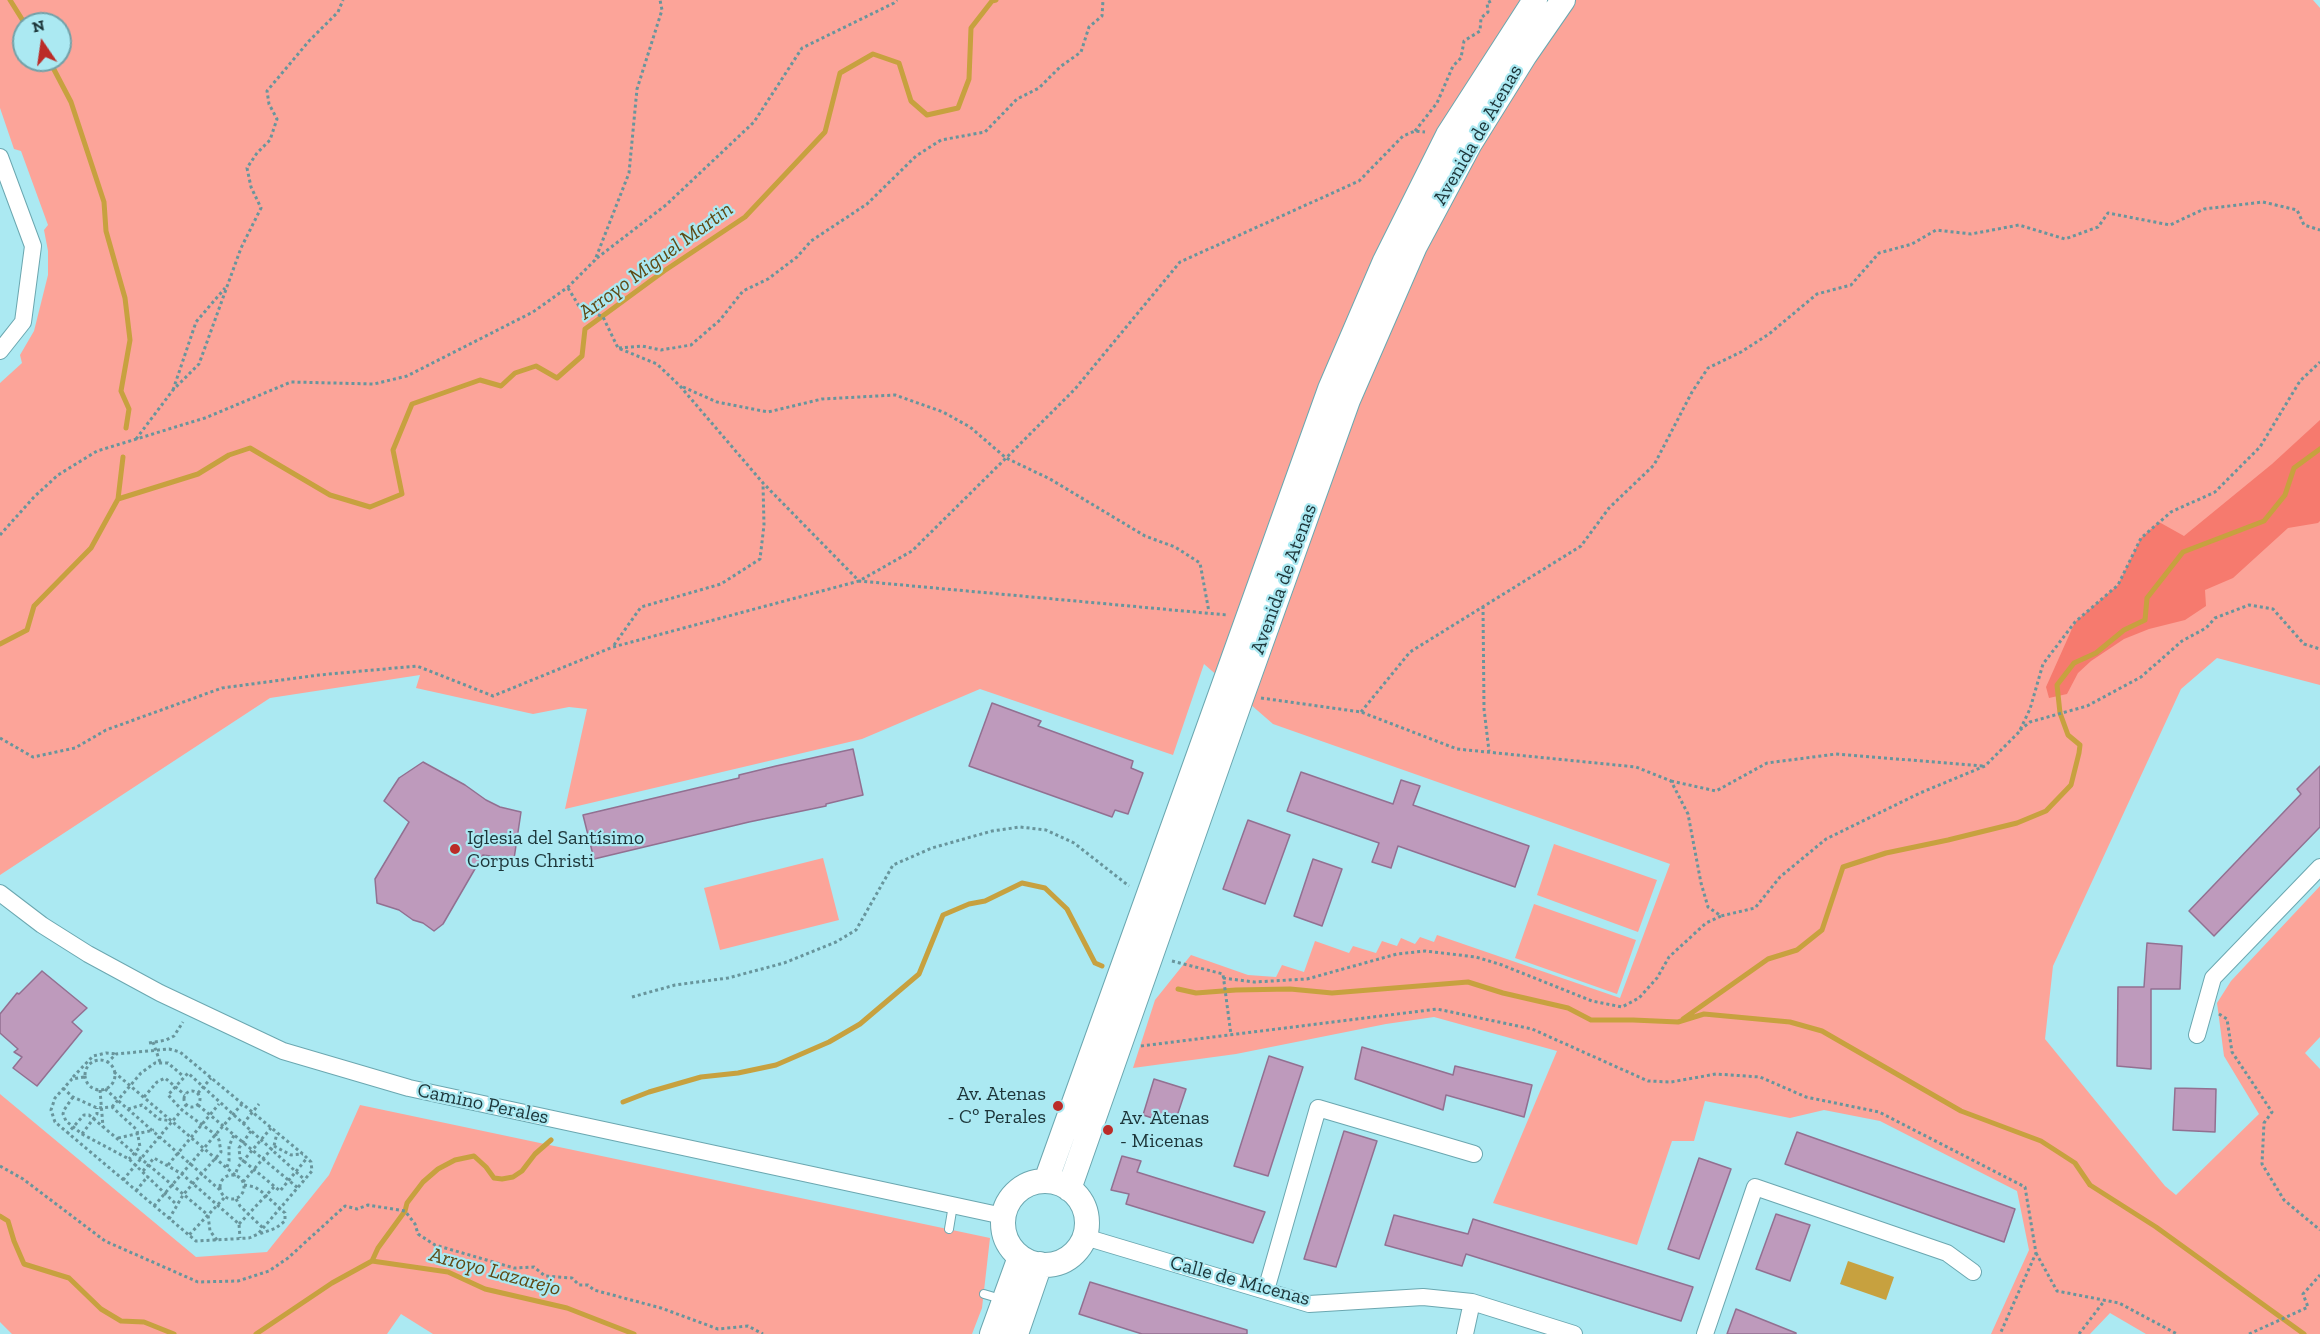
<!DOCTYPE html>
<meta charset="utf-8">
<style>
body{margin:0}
#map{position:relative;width:2320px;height:1334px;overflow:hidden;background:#abe9f2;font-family:"Zilla Slab",serif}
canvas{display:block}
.north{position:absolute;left:12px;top:12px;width:60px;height:60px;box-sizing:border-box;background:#abe9f2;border:2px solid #72a1a8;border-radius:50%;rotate:347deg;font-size:16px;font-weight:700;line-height:24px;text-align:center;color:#1c3539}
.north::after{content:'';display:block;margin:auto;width:21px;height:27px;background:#bb2c28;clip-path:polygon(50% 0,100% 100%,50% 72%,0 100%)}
</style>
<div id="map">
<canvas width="2320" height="1334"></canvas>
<div class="north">N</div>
</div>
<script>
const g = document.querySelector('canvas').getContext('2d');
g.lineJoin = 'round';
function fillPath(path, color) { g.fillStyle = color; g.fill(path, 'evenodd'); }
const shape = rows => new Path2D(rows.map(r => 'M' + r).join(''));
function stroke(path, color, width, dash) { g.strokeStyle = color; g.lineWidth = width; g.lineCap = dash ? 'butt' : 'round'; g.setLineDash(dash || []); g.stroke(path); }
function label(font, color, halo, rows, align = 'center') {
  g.font = font + ' "Zilla Slab",serif'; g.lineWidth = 4.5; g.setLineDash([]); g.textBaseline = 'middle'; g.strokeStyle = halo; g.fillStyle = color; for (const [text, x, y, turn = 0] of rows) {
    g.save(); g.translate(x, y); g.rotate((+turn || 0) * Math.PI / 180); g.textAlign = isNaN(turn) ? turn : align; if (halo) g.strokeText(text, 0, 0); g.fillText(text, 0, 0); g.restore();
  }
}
const green = shape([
 [0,0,2313,0,2320,8,2320,685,2217,658,2181,689,2053,966,2045,1039,2165,1186,2176,1195,2259,1114,2224,1056,2217,1003,2231,981,2320,886,2320,1037,2305,1053,2320,1069,2320,1334,2146,1334,2110,1313,2090,1334,1991,1334,2029,1250,2017,1191,1880,1121,1824,1110,1790,1118,1705,1101,1694,1141,1672,1141,1637,1245,1493,1203,1557,1051,1434,1017,1386,1024,1236,1054,1133,1068,1155,1000,1191,955,1248,975,1276,977,1282,965,1304,972,1315,941,1349,953,1353,946,1376,953,1382,941,1397,946,1401,938,1415,944,1420,937,1434,942,1437,935,1620,998,1670,864,1273,724,1204,664,1173,755,980,689,862,739,565,809,587,709,569,707,533,714,416,688,420,675,270,698,0,875,0,383,22,363,20,355,34,331,48,275,48,251,44,230,48,225,21,151,14,149,0,108],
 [24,24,60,24,60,60,24,60],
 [1554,844,1657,880,1638,932,1537,895],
 [823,858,839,920,720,950,704,888],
 [1534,904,1636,940,1617,994,1515,958],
 [0,1094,196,1257,267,1252,329,1175,360,1105,990,1238,982,1308,972,1334,433,1334,401,1314,387,1334,12,1334,0,1322]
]);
const forest = shape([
 [2320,420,2320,521,2318,523,2288,528,2233,578,2205,590,2206,606,2185,620,2149,629,2124,639,2091,661,2078,673,2067,694,2049,698,2046,687,2075,622,2118,585,2141,538,2159,522,2184,536,2272,464]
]);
const water = shape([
 [1848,1261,1894,1277,1886,1300,1840,1284]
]);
const stream = shape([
 [10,0,25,24],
 [49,60,71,102,104,202,106,231,125,298,130,340,121,391,129,409,126,428],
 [118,499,123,457],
 [0,644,27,630,34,606,91,548,118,499,198,474,229,455,250,448,330,495,370,507,402,494,393,450,412,404,480,380,501,386,515,373,536,366,557,378,582,356,585,329,664,271,745,217,825,132,840,73,873,54,899,63,911,101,927,115,958,108,969,79,971,28,992,1,996,0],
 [1178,989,1196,993,1236,990,1290,989,1332,993,1468,982,1503,993,1568,1008,1591,1020,1633,1020,1678,1022,1704,1014,1790,1022,1822,1031,1961,1111,2041,1141,2075,1163,2090,1185,2156,1227,2304,1334],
 [1683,1019,1768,959,1797,950,1822,930,1843,867,1886,853,1948,840,2017,823,2046,811,2071,785,2079,753,2080,745,2068,735,2060,713,2057,685,2074,663,2096,653,2124,630,2145,620,2147,598,2183,552,2264,521,2285,495,2294,468,2320,449],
 [623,1102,649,1092,701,1077,738,1073,776,1065,829,1042,860,1024,919,974,943,915,969,904,985,901,1022,883,1045,888,1067,909,1095,963,1102,966],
 [0,1216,8,1221,14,1241,24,1264,69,1278,101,1309,121,1321,144,1322,174,1334],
 [372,1261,378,1248,405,1211,407,1203,423,1182,438,1169,455,1160,474,1156,486,1167,494,1178,502,1179,513,1177,522,1171,535,1154,551,1140],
 [256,1334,332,1283,372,1261,448,1272,485,1289,567,1308,634,1334]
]);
const building = shape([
 [992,703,1041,721,1038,726,1133,761,1131,768,1143,773,1128,814,1115,810,1112,817,969,766,992,703],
 [853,749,863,795,826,804,826,806,749,822,594,859,583,815,739,778,739,775,776,766,853,749],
 [423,762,465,785,486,800,500,807,521,812,514,859,483,855,443,924,434,931,423,923,413,920,399,910,377,903,375,879,409,822,384,801,399,778,423,762],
 [2320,766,2320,827,2214,936,2189,911,2301,794,2297,789,2320,766],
 [1301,772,1393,804,1401,780,1420,786,1413,805,1529,846,1515,887,1398,846,1391,868,1372,862,1379,843,1287,811,1301,772],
 [1248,820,1290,835,1265,904,1223,889,1248,820],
 [1313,859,1342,869,1322,926,1294,916,1313,859],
 [2147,943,2182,946,2180,989,2151,989,2151,1069,2117,1066,2118,987,2144,987,2147,943],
 [42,971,87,1008,72,1022,82,1031,37,1086,13,1068,22,1057,14,1052,18,1049,0,1033,0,1014,17,993,19,994,42,971],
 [1362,1047,1453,1075,1455,1066,1532,1085,1524,1117,1446,1095,1443,1110,1355,1079,1362,1047],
 [1269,1056,1303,1067,1268,1176,1234,1166,1269,1056],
 [1154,1079,1186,1089,1174,1125,1143,1115,1154,1079],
 [2175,1088,2216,1089,2215,1132,2173,1130,2175,1088],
 [1344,1131,1377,1141,1336,1267,1304,1259,1344,1131],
 [1797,1132,2015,1209,2004,1242,1785,1164,1797,1132],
 [1122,1156,1141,1161,1137,1172,1265,1212,1253,1243,1126,1204,1129,1194,1111,1190,1122,1156],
 [1699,1158,1731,1169,1699,1259,1668,1249,1699,1158],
 [1776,1214,1810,1225,1790,1281,1756,1269,1776,1214],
 [1394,1215,1468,1234,1473,1219,1693,1287,1681,1321,1466,1254,1462,1266,1385,1245,1394,1215],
 [1090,1282,1247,1330,1247,1334,1142,1334,1079,1314,1090,1282],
 [1736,1309,1796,1333,1796,1334,1727,1334,1736,1309]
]);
const path = shape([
 [1415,131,1437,103,1453,66,1461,58,1464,41,1480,31,1481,18,1488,12,1487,3,1493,0],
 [597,258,666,205,754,122,802,48,894,3,897,0],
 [568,288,579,306,603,317,618,348,657,364,680,386,763,483,859,581,1227,615],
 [619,348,642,346,661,350,691,345,720,320,743,291,768,279,797,257,811,241,867,204,916,156,941,140,985,132,1017,99,1039,88,1060,67,1081,52,1089,27,1102,16,1103,0],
 [683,387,717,402,768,412,822,399,895,395,943,412,970,427,1006,458,1050,479,1145,536,1175,547,1200,563,1209,612],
 [173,390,196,322,225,288],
 [136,439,173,390,199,364,241,248,261,208,251,187,247,168,257,153,270,140,277,119,269,104,267,91,309,41,338,12,343,0],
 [0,535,34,497,58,475,97,451,205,418,291,382,374,384,407,376,533,312,568,287,595,260,629,173,637,89,662,10,660,0],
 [1483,606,1484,709,1489,751],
 [614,645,641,607,721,584,760,559,764,525,763,484],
 [1261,698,1361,712,1457,749,1636,767,1671,781,1688,814,1701,883,1708,907,1721,916,1755,908,1780,877,1826,839,1920,793,1985,766,2019,732,2030,709,2043,664,2075,622,2118,585,2141,538,2171,512,2215,492,2260,447,2300,381,2320,362],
 [1361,712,1410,652,1581,546,1609,508,1654,465,1692,392,1708,368,1741,352,1769,334,1817,294,1851,285,1879,253,1912,244,1936,230,1971,234,2019,225,2065,239,2098,227,2108,213,2170,225,2204,209,2263,202,2297,210,2304,225,2320,230],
 [2020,730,2030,722,2087,706,2141,677,2182,641,2206,628,2215,618,2249,605,2273,609,2304,644,2320,649],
 [0,738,33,757,75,748,106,730,222,688,319,675,417,666,493,696,613,647,859,581,912,551,1006,458,1075,389,1180,262,1359,181,1403,136,1415,131,1425,132],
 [1671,781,1716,791,1767,763,1836,754,1983,766],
 [1172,961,1223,974,1231,1035],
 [1223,978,1254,982,1307,979,1397,954,1425,951,1476,957,1502,965,1592,1001,1622,1007,1639,998,1657,978,1669,957,1706,923,1721,916],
 [632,997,675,985,728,978,784,963,836,942,856,930,893,865,932,848,992,831,1020,827,1046,830,1074,843,1129,886],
 [2219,1014,2227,1019,2232,1052,2272,1112,2264,1123,2262,1164,2284,1200,2320,1230],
 [153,1042,160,1062],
 [149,1043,166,1040,174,1036,183,1022],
 [1141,1046,1437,1009,1532,1029,1648,1081,1671,1082,1716,1074,1760,1077,1806,1097,1879,1112,2025,1187,2036,1253,2000,1334],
 '85 1075a15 15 0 1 1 30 0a15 15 0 1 1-30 0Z',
 [114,1072,235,1175,238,1167,271,1128],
 [73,1077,93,1056,106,1053,116,1054],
 [84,1077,72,1079,55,1098,51,1110,55,1122,196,1241,249,1238,258,1234,312,1171,311,1162,304,1155,180,1052,169,1049,116,1054,108,1062],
 [63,1088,73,1097,97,1108,112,1107,137,1130,140,1147,129,1159],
 [105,1089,220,1190],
 [100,1090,103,1127],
 '184 1099a8 8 0 1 1 16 0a8 8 0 1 1-16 0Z',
 [198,1093,211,1078],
 [73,1097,64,1110,63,1114,66,1121,82,1134,129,1159,176,1204],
 [144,1097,157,1082,165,1078,185,1095],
 [198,1105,298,1188],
 [112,1107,141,1073,155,1063,168,1063,183,1076],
 [128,1109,142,1105,159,1119,171,1121],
 [243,1124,259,1104],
 [251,1131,239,1148,240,1158,280,1191,307,1158],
 [67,1134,84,1115,89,1115,208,1215,189,1235],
 [82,1134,97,1114,97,1108],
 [118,1138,154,1130],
 [274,1146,291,1155,303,1154],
 [168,1165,219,1104],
 [0,1166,23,1179,105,1241,198,1282,238,1281,269,1271,288,1258,345,1206,357,1209,368,1205,405,1211,415,1224,418,1234,435,1245,514,1268,534,1267,545,1276,572,1278,579,1285,588,1285,594,1290,661,1308,718,1329,748,1326,763,1334],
 [227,1167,229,1161,229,1146,234,1135],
 [143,1171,154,1158,182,1174,239,1224,240,1238],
 '220 1187a12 12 0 1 1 24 0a12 12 0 1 1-24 0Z',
 [123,1180,186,1105],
 [243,1182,274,1146,277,1133],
 [244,1185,255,1187,262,1192,285,1213,285,1221,276,1228,259,1234],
 [136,1191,148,1176],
 [236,1199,240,1206,263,1228],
 [154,1206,242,1104],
 [169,1219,183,1195,221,1152,219,1140,216,1135,182,1110,168,1095,188,1073,305,1180],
 [239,1224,274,1187],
 [217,1240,210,1231,208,1215,225,1197],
 [2036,1253,2057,1291,2119,1303,2177,1334],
 [2079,1334,2105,1300],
 [2249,1334,2308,1307,2303,1294,2320,1275]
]);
const service = shape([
 [949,1229,953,1205],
 [984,1294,1001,1299]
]);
const minor = shape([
 [0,157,33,246,23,322,0,351],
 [0,893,42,925,88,954,160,993,283,1051,409,1088,1003,1216],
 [2197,1035,2213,978,2320,867],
 [1085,1237,1309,1304,1423,1297,1472,1302,1574,1334],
 [1266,1290,1318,1108,1474,1154],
 [1465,1334,1472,1302],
 [1705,1334,1755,1187,1947,1253,1973,1272]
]);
const secondary = shape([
 [1046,1181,1330,389,1385,261,1448,135,1535,0],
 '1003 1223a42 42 0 1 1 84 0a42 42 0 1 1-84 0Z',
 [1069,1189,1242,696,1348,400,1415,246,1469,145,1525,55,1563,0],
 [992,1334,1020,1257],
 [1016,1334,1040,1264]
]);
const markers = [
 [455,849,6,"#bb2c28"],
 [1058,1106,6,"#bb2c28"],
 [1108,1130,6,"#bb2c28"]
];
const streetNames = [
 ["Avenida de Atenas",1478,135,-60],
 ["Avenida de Atenas",1284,579,-70],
 ["Camino Perales",483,1104,12],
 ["Calle de Micenas",1240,1281,15]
];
const poiNames = [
 ["Iglesia del Santísimo",467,838],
 ["Corpus Christi",467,861],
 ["Av. Atenas",1046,1094,"right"],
 ["- Cº Perales",1046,1117,"right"],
 ["Av. Atenas",1120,1118],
 ["- Micenas",1120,1141]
];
const waterNames = [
 ["Arroyo Miguel Martin",656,261,-36],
 ["Arroyo Lazarejo",495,1272,15]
];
fillPath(green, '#fca499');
fillPath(forest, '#f67a6e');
fillPath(water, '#c7a13f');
stroke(stream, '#c7a13f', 5);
fillPath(building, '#be9abc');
stroke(building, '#927091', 1.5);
stroke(service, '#6ba7b0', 10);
stroke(minor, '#6ba7b0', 18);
stroke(secondary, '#6ba7b0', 26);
stroke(path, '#68959c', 3, [3, 3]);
stroke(service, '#fff', 8);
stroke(minor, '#fff', 16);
stroke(secondary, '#fff', 24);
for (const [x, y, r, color] of markers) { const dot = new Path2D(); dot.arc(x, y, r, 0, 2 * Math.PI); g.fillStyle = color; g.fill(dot); stroke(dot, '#abe9f2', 2); }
label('20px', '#1c3539', '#abe9f2', streetNames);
label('20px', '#1c3539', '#abe9f2', poiNames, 'left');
label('italic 21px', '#5e4a15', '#abe9f2', waterNames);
</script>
